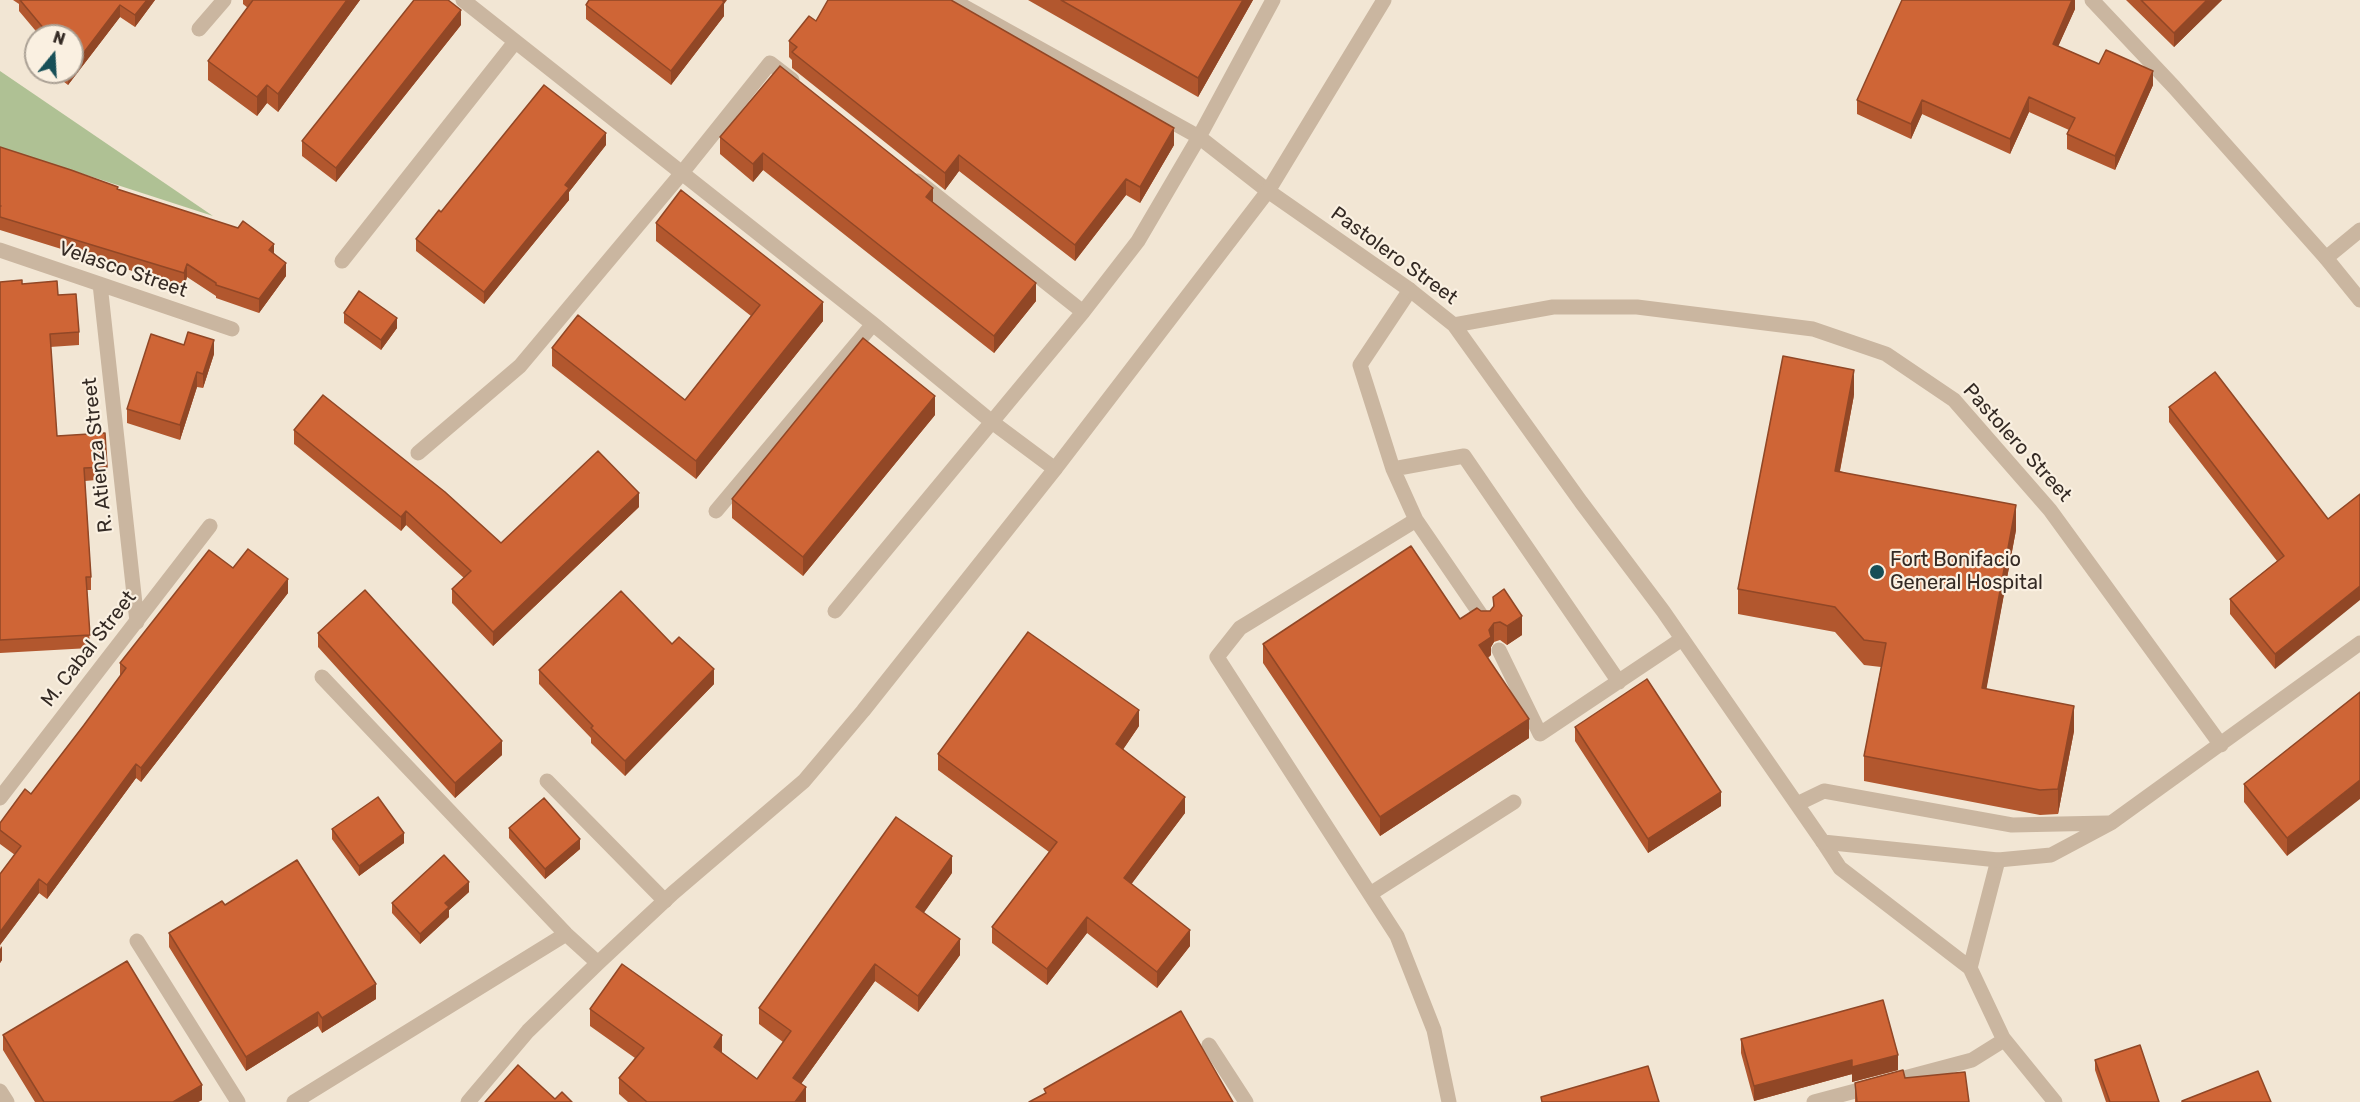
<!DOCTYPE html>
<style>
body{margin:0}
#map{position:relative;width:2360px;height:1102px;overflow:hidden;background:#f2e6d4;font-family:Rubik,sans-serif}
canvas{display:block}
.north{position:absolute;left:24px;top:24px;width:60px;height:60px;box-sizing:border-box;background:#faf0e1;border:2px solid #aba195;border-radius:50%;rotate:18deg;font-size:16px;font-weight:700;line-height:24px;text-align:center;color:#342a24}
.north::after{content:'';display:block;margin:auto;width:21px;height:27px;background:#174f57;clip-path:polygon(50% 0,100% 100%,50% 72%,0 100%)}
</style>
<div id="map">
<canvas width="2360" height="1102"></canvas>
<div class="north">N</div>
</div>
<script>
const g = document.querySelector('canvas').getContext('2d');
g.lineJoin = 'round';
function fillPath(path, color) { g.fillStyle = color; g.fill(path, 'evenodd'); }
const shape = rows => new Path2D(rows.map(r => 'M' + r).join(''));
function stroke(path, color, width, dash) { g.strokeStyle = color; g.lineWidth = width; g.lineCap = dash ? 'butt' : 'round'; g.setLineDash(dash || []); g.stroke(path); }
function label(font, color, halo, rows, align = 'center') {
  g.font = font + ' Rubik,sans-serif'; g.lineWidth = 4.5; g.setLineDash([]); g.textBaseline = 'middle'; g.strokeStyle = halo; g.fillStyle = color; for (const [text, x, y, turn = 0] of rows) {
    g.save(); g.translate(x, y); g.rotate((+turn || 0) * Math.PI / 180); g.textAlign = isNaN(turn) ? turn : align; if (halo) g.strokeText(text, 0, 0); g.fillText(text, 0, 0); g.restore();
  }
}
const green = shape([
 [0,71,213,216,0,147]
]);
const service = shape([
 [463,0,873,324,992,422,1055,469],
 [952,0,1199,137,1268,191],
 [199,29,224,0],
 [918,181,1083,312],
 [2326,258,2360,230],
 [342,261,515,42],
 [1410,290,1360,365,1393,469,1416,520,1485,621],
 [418,453,520,366,681,174,770,63,792,80],
 [1393,469,1464,456,1619,682],
 [716,511,873,324],
 [1416,520,1240,628,1217,657,1397,936,1434,1030,1449,1102],
 [835,611,1083,312,1138,241,1199,137,1273,0],
 [1499,650,1540,734,1682,639],
 [547,781,665,901],
 [1823,842,1840,868,1970,968],
 [1998,860,1970,968,2003,1038,2055,1102],
 [1370,894,1514,802],
 [1209,1045,1246,1102],
 [1814,1102,1972,1060,2004,1040]
]);
const minor = shape([
 [2092,0,2174,87,2326,258,2360,300],
 [1268,191,1410,290,1454,325,1553,307,1637,307,1813,329,1886,354,1954,400,2050,510,2221,745],
 [0,250,232,329],
 [100,284,137,622],
 [1454,325,1581,502,1663,611,1823,842,1998,860,2051,855,2111,823,2360,643],
 [322,677,566,934,598,963],
 [0,798,210,526],
 [1797,804,1824,791,2012,825,2108,823],
 [137,941,238,1102],
 [0,1091,7,1102],
 [294,1102,566,934],
 [468,1102,528,1031,598,963,673,893,804,781,863,711,1055,469,1268,191,1384,0]
]);
const wall = shape([
 [13,0,155,0,135,27,120,17,68,85,51,72,72,72,72,36,40,36,19,11,19,4],
 [243,0,360,0,278,112,267,103,257,116,208,80,208,61,248,8,243,4],
 [1028,0,1253,0,1198,97],
 [2075,0,2075,9,2058,46,2099,64,2153,85,2115,170,2067,149,2067,134,2069,130,2029,112,2010,154,1922,114,1911,139,1857,114,1857,100],
 [2126,0,2222,0,2174,47],
 [724,4,724,16,671,85,586,19,586,5],
 [816,21,1174,145,1140,203,1126,195,1075,261,959,171,945,190,792,68,792,60,789,57,789,41],
 [461,25,336,182,302,156,302,141],
 [720,137,933,202,1036,301,994,353,763,170,753,182,720,154],
 [606,145,569,192,569,200,484,304,416,251,416,239,441,212],
 [0,147,118,189,274,253,286,276,259,313,216,298,216,296,187,277,184,287,0,230],
 [656,223,823,321,696,479,552,366,552,348,685,400,751,316,656,241],
 [0,282,22,284,58,295,79,332,79,345,50,347,57,436,107,467,107,479,85,481,91,577,91,590,87,590,90,648,0,653],
 [344,313,397,328,381,350,344,323],
 [184,345,214,354,203,388,197,387,180,440,127,423,127,409],
 [1854,395,1840,471,2016,530,1986,689,2074,731,2058,814,2040,815,1864,781,1864,756,1881,667,1864,665,1835,632,1738,614,1738,589],
 [2169,407,2328,519,2275,669,2230,614,2230,599,2277,561,2169,422],
 [935,415,803,576,732,518,732,499],
 [294,430,501,543,639,507,493,646,452,603,452,589,464,578,406,525,401,531,294,444],
 [233,568,288,593,141,782,136,778,47,899,39,893,0,945,2,960,0,963,0,874,15,855,0,844,0,823,31,794,84,725,120,677,120,663],
 [1493,597,1522,635,1507,645,1500,640,1494,642,1491,647,1491,655,1488,658,1529,738,1380,836,1263,663,1263,644,1460,619,1481,611,1490,611,1493,607],
 [318,633,502,755,455,798,318,647],
 [672,644,714,684,625,776,591,743,591,738,539,684,539,670],
 [2360,692,2287,856,2244,802,2244,784],
 [1139,726,1123,749,1185,813,1131,884,1190,946,1157,988,1087,933,1047,985,992,943,992,927,1049,852,938,770,938,754],
 [1575,727,1721,806,1648,853,1575,741],
 [509,828,580,849,545,879,509,838],
 [332,829,404,843,359,876,332,839],
 [952,873,923,913,960,955,918,1012,875,981,801,1084,806,1102,628,1102,619,1094,619,1078,635,1058,590,1026,590,1009,722,1052,722,1053,757,1079,783,1042,759,1024,759,1008],
 [469,892,449,910,449,917,420,944,392,913,392,903],
 [225,905,376,999,322,1033,318,1026,246,1071,169,947,169,933],
 [3,1035,202,1100,198,1102,35,1102,3,1050],
 [1741,1039,1898,1070,1852,1082,1852,1074,1754,1101,1741,1053],
 [2095,1060,2159,1102,2106,1102,2095,1070],
 [1905,1078,1969,1102,1855,1102,1855,1083]
]);
const shadedWall = shape([
 [147,0,155,0,135,27,135,15],
 [347,0,360,0,278,112,278,94],
 [718,0,727,0,724,4,724,16,671,85,671,71],
 [1243,0,1253,0,1198,97,1198,78],
 [2072,0,2075,0,2075,9,2053,58,2053,44],
 [2207,0,2222,0,2174,47,2174,33],
 [120,5,120,17,68,85,68,73,69,72,72,72,72,68],
 [461,10,461,25,336,182,336,168],
 [2153,71,2153,85,2115,170,2115,156],
 [267,85,267,103,257,116,257,97],
 [2029,97,2029,112,2010,154,2010,139],
 [1922,100,1922,114,1911,139,1911,124],
 [1174,128,1174,145,1140,203,1140,187],
 [606,133,606,145,569,192,569,200,484,304,484,292,565,185],
 [763,153,763,170,753,182,753,164],
 [959,155,959,171,945,190,945,173],
 [1126,179,1126,195,1075,261,1075,245],
 [933,188,933,205,926,197],
 [274,244,274,257,269,250],
 [286,263,286,276,259,313,259,299],
 [187,264,187,277,184,287,184,273],
 [1036,283,1036,301,994,353,994,336],
 [823,302,823,321,696,479,696,461],
 [397,318,397,328,381,350,381,340],
 [214,340,214,354,203,388,203,374],
 [1854,370,1854,395,1835,496,1835,471],
 [197,372,197,387,180,440,180,425],
 [935,396,935,415,803,576,803,557],
 [639,493,639,507,493,646,493,632],
 [2016,505,2016,530,1982,713,1982,688],
 [406,511,406,525,401,531,401,517],
 [288,579,288,593,141,782,141,768],
 [2360,586,2360,600,2275,669,2275,654],
 [1522,616,1522,635,1507,645,1507,626],
 [1494,623,1494,642,1491,647,1491,655,1479,663,1479,645],
 [714,669,714,684,625,776,625,761],
 [2074,706,2074,731,2058,814,2058,789],
 [1139,710,1139,726,1116,760,1116,744],
 [1529,719,1529,738,1380,836,1380,817],
 [502,741,502,755,455,798,455,783],
 [136,764,136,778,47,899,47,885],
 [2360,780,2360,799,2287,856,2287,838],
 [1721,792,1721,806,1648,853,1648,839],
 [1185,797,1185,813,1124,894,1124,878],
 [404,833,404,843,359,876,359,866],
 [580,839,580,849,545,879,545,869],
 [952,856,952,873,916,924,916,907],
 [39,879,39,893,0,945,0,932],
 [469,882,469,892,449,910,449,917,420,944,420,934,445,903],
 [1087,917,1087,933,1047,985,1047,969],
 [1190,930,1190,946,1157,988,1157,972],
 [960,939,960,955,918,1012,918,996],
 [2,946,2,960,0,963,0,949],
 [875,964,875,981,793,1095,793,1078],
 [376,984,376,999,322,1033,322,1018],
 [318,1012,318,1026,246,1071,246,1057],
 [722,1035,722,1052,714,1063,714,1047],
 [1898,1055,1898,1070,1852,1082,1852,1067],
 [1852,1060,1852,1074,1754,1101,1754,1086],
 [202,1085,202,1100,198,1102,173,1102],
 [806,1087,806,1102,795,1102]
]);
const building = shape([
 [20,0,147,0,135,15,120,5,72,68,72,36,50,36,20,0],
 [253,0,347,0,278,94,267,85,257,97,208,61,253,0],
 [414,0,448,0,461,10,336,168,302,141,414,0],
 [589,0,722,0,724,2,671,71,586,5,589,0],
 [828,0,951,0,1174,128,1140,187,1126,179,1075,245,959,155,945,173,792,52,797,47,789,41,809,16,816,21,828,0],
 [1061,0,1243,0,1198,78,1061,0],
 [1902,0,2072,0,2053,44,2099,64,2106,50,2153,71,2115,156,2067,134,2075,118,2029,97,2010,139,1922,100,1911,124,1857,100,1902,0],
 [2141,0,2207,0,2174,33,2141,0],
 [780,66,933,188,926,197,1036,283,994,336,763,153,753,164,720,137,780,66],
 [544,85,606,133,565,185,569,188,484,292,416,239,439,210,441,212,544,85],
 [0,147,71,170,118,187,117,189,238,228,243,221,274,244,269,250,286,263,259,299,216,285,216,283,187,264,184,273,0,217,0,206,1,206,0,206,0,147],
 [681,190,823,302,696,461,552,348,578,315,685,400,760,305,656,223,681,190],
 [22,280,22,284,57,281,58,295,76,294,79,332,50,334,57,436,105,433,107,467,84,468,91,577,86,577,90,635,0,640,0,282,22,280],
 [359,291,397,318,381,340,344,313,359,291],
 [188,332,214,340,203,374,197,372,180,425,127,409,151,334,184,345,188,332],
 [863,338,935,396,803,557,732,499,863,338],
 [1783,356,1854,370,1835,471,2016,505,1982,688,2074,706,2058,789,2040,790,1864,756,1886,643,1864,640,1835,607,1738,589,1783,356],
 [2215,372,2328,519,2360,494,2360,586,2275,654,2230,599,2284,556,2169,407,2215,372],
 [323,395,445,492,501,543,598,451,639,493,493,632,452,589,471,571,406,511,401,517,294,430,323,395],
 [1411,546,1460,619,1477,608,1481,611,1490,611,1494,606,1493,597,1504,589,1522,616,1507,626,1500,622,1494,623,1489,630,1491,637,1479,645,1529,719,1380,817,1263,644,1411,546],
 [248,549,288,579,141,768,136,764,47,885,39,879,0,932,0,874,21,846,0,830,0,823,25,789,31,794,84,725,126,668,120,663,209,550,233,568,248,549],
 [365,590,502,741,455,783,318,633,365,590],
 [621,591,672,644,679,637,714,669,625,761,591,728,593,726,539,670,621,591],
 [1028,632,1139,710,1116,744,1185,797,1124,878,1190,930,1157,972,1087,917,1047,969,992,927,1057,842,938,754,1028,632],
 [1647,679,1721,792,1648,839,1575,727,1647,679],
 [2360,692,2360,780,2287,838,2244,784,2360,692],
 [378,797,404,833,359,866,332,829,378,797],
 [544,798,580,839,545,869,509,828,544,798],
 [896,817,952,856,916,907,960,939,918,996,875,964,793,1078,806,1087,795,1102,647,1102,619,1078,644,1048,590,1009,622,964,722,1035,714,1047,757,1079,791,1031,759,1008,896,817],
 [444,855,469,882,445,903,449,907,420,934,392,903,444,855],
 [297,860,376,984,322,1018,318,1012,246,1057,169,933,222,901,225,905,297,860],
 [127,961,202,1085,173,1102,44,1102,3,1035,127,961],
 [1883,1000,1898,1055,1852,1067,1852,1060,1754,1086,1741,1039,1883,1000],
 [1181,1011,1233,1102,1029,1102,1046,1093,1044,1089,1181,1011],
 [2140,1045,2159,1102,2110,1102,2095,1060,2140,1045],
 [518,1065,555,1099,562,1092,572,1102,485,1102,518,1065],
 [1648,1066,1659,1102,1542,1102,1541,1097,1648,1066],
 [1903,1070,1905,1078,1965,1072,1969,1102,1857,1102,1855,1083,1903,1070],
 [2258,1071,2271,1102,2182,1102,2182,1101,2258,1071]
]);
const markers = [
 [1877,572,8,"#174f57"]
];
const streetNames = [
 ["Pastolero Street",1394,256,36],
 ["Velasco Street",123,270,19],
 ["Pastolero Street",2017,443,48],
 ["R. Atienza Street",98,455,-96],
 ["M. Cabal Street",89,649,-52]
];
const poiNames = [
 ["Fort Bonifacio",1890,560],
 ["General Hospital",1890,583]
];
fillPath(green, '#afc194');
stroke(service, '#cab6a0', 15);
stroke(minor, '#cab6a0', 15);
fillPath(wall, '#b2572e');
fillPath(shadedWall, '#914726');
fillPath(building, '#cf6536');
stroke(building, '#914726', 1.5);
for (const [x, y, r, color] of markers) { const dot = new Path2D(); dot.arc(x, y, r, 0, 2 * Math.PI); g.fillStyle = color; g.fill(dot); stroke(dot, '#faf0e1', 2); }
label('20px', '#342a24', '#faf0e1', streetNames);
label('20px', '#342a24', '#faf0e1', poiNames, 'left');
</script>
